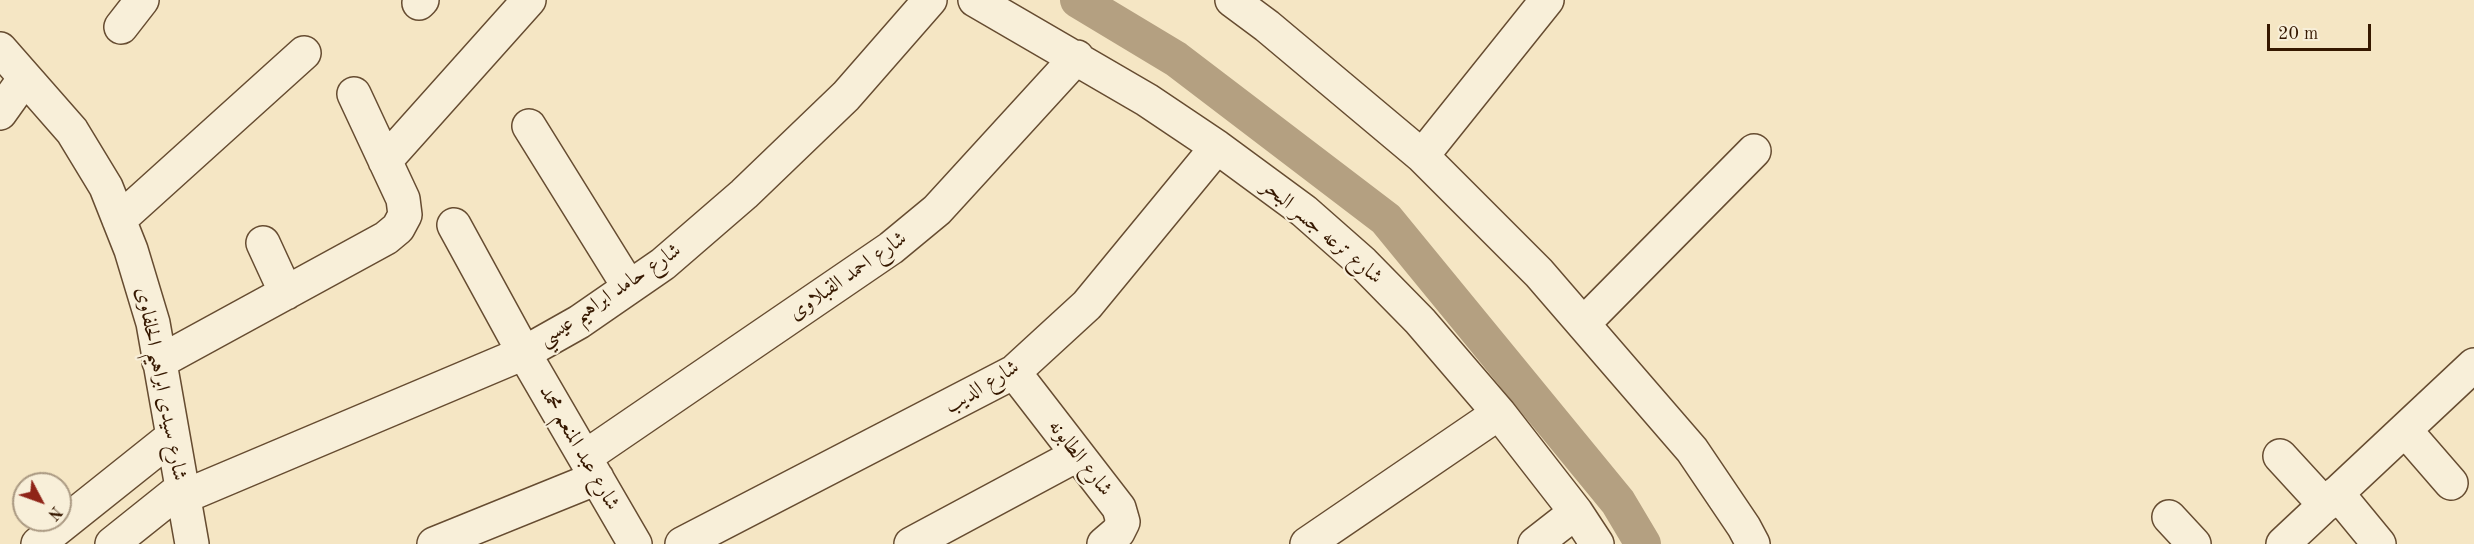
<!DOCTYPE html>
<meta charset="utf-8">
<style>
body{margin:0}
#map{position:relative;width:2474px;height:544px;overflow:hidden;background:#f5e6c4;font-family:"Old Standard TT",serif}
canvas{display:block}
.north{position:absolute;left:12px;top:472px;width:60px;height:60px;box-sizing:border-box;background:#f8efd9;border:2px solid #aa9982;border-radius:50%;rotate:131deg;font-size:16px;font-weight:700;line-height:24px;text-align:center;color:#361800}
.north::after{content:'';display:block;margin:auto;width:21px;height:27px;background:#8f2418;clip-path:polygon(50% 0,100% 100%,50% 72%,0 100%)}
.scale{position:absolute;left:2267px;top:24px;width:104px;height:27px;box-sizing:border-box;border:3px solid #361800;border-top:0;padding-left:8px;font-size:18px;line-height:21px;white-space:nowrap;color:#361800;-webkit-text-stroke:4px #f8efd9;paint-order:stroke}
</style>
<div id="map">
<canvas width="2474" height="544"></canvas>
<div class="north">N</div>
<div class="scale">20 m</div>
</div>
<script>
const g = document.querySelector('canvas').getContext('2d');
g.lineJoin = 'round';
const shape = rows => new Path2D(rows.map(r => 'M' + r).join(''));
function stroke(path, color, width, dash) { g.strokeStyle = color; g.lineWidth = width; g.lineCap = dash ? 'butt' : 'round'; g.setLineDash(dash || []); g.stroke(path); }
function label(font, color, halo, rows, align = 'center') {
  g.font = font + ' "Old Standard TT",Amiri,serif'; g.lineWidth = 4.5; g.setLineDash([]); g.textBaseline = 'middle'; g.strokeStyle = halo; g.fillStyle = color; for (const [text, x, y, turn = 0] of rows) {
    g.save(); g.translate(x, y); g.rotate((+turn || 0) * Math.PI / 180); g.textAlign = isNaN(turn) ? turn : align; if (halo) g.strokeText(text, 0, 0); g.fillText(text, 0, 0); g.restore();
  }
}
const canal = shape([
 [1078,0,1176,59,1386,219,1618,502,1643,544]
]);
const minor = shape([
 [975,0,1147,100,1217,147,1304,211,1363,263,1420,321,1499,413,1576,512,1597,544],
 [1232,0,1267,26,1422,156,1539,273,1692,450,1744,527,1753,544],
 [419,3,422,0],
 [121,27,142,0],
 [0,49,72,131,106,187,131,250,153,323,192,544],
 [0,113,25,78],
 [529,126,629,287],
 [1422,156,1547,0],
 [385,161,529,0],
 [119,220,304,53],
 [454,225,524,353,635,544],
 [263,243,286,293],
 [1583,324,1754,151],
 [159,362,386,238,398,228,405,215,403,199,354,94],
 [1014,372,1119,508,1123,522,1118,532,1104,544],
 [2405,430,2451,483],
 [2280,456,2325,505],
 [585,457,891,248,937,210,1077,57],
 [2337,493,2379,544],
 [183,497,524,353,579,322,663,264,744,194,846,96,930,0],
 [2169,517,2194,544],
 [38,544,172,437],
 [112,544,182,488],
 [434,544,597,478],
 [682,544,1014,372,1087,305,1217,147],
 [911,544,1077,455],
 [1307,544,1499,413],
 [1535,544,1576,512],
 [2283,544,2474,365]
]);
const streetNames = [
 ["شارع ترعه جسر البحر",1322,232,40],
 ["شارع احمد القبلاوى",848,276,-35],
 ["شارع حامد ابراهيم عيسي",610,295,-34],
 ["شارع سيدى ابراهيم الحلفاوى",161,384,79],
 ["شارع الديب",982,387,-31],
 ["شارع عبد المنعم محمد",579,448,60],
 ["شارع الطابونه",1080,458,52]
];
stroke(canal, '#b4a081', 36);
stroke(minor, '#664c31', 36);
stroke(minor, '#f8efd9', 33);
label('21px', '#361800', '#f8efd9', streetNames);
</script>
